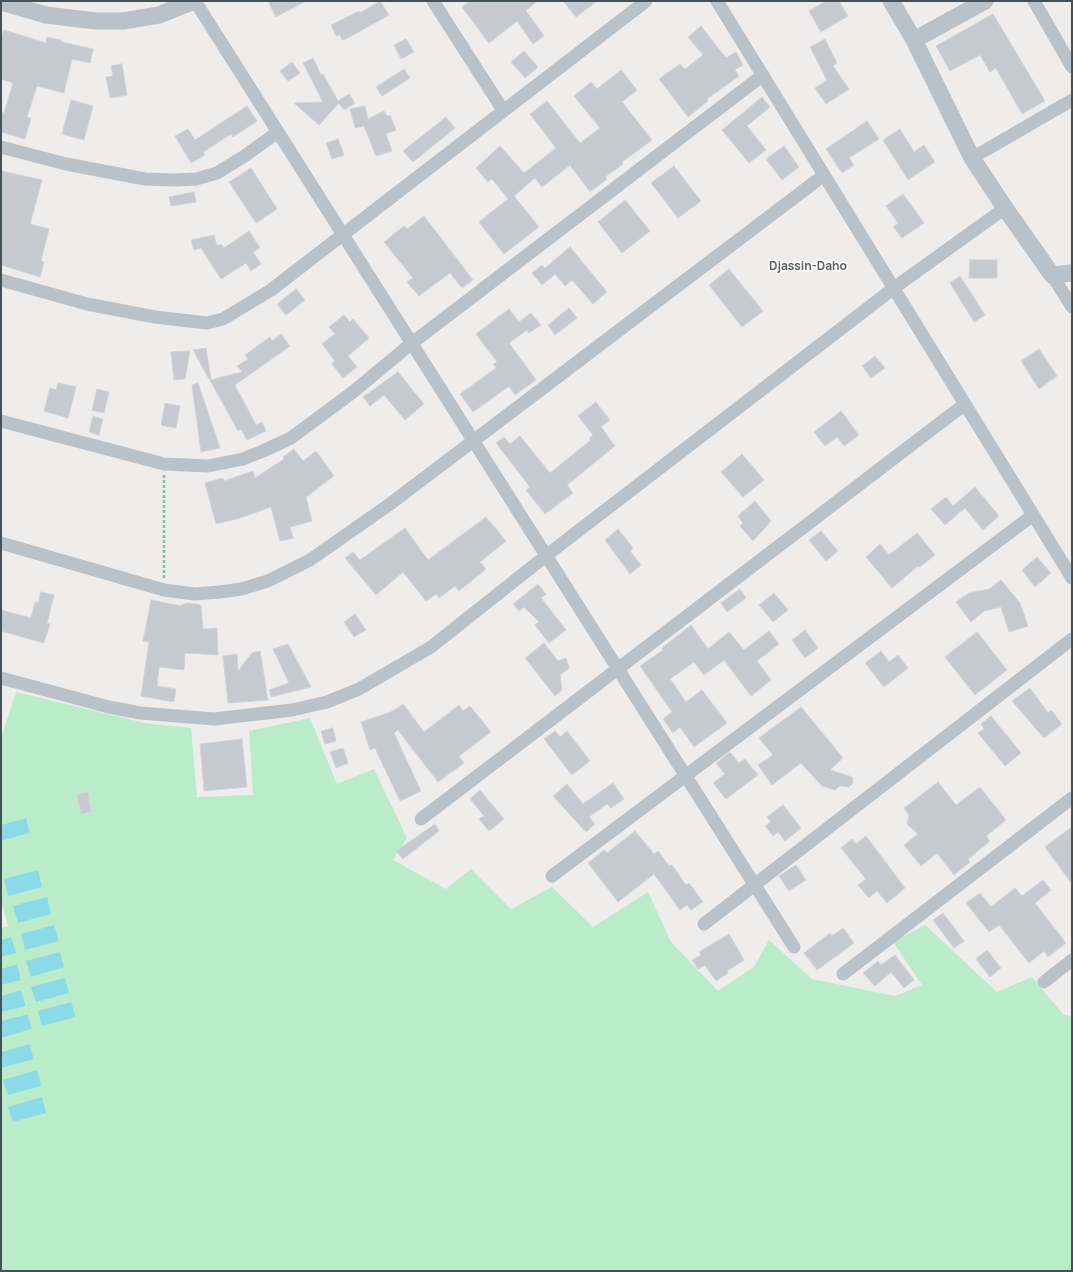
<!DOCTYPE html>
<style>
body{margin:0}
#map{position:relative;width:1073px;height:1272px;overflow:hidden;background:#efecec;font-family:Manrope,sans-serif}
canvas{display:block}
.frame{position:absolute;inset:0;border:2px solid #455158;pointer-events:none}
</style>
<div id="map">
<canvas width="1073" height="1272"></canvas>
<div class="frame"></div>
</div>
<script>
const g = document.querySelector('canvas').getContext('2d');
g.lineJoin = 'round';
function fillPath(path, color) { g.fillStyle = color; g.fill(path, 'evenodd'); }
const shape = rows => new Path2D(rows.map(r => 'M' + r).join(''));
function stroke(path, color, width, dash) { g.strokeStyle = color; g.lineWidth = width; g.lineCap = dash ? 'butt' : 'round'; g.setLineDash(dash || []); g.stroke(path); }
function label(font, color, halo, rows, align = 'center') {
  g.font = font + ' Manrope,sans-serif'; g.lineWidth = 3; g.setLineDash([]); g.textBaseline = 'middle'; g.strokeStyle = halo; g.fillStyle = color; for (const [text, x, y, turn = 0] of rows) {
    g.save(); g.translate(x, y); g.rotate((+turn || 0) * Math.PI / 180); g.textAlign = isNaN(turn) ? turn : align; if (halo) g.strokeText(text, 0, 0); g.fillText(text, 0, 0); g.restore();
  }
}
const green = shape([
 [16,692,145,723,191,728,197,797,253,795,249,731,310,718,337,784,374,769,407,838,393,860,446,889,471,869,511,909,552,887,593,927,648,892,671,942,718,991,754,967,769,940,812,979,895,996,922,985,893,942,925,925,997,992,1032,977,1063,1014,1072,1017,1072,1271,1,1271,1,1068,33,1059,29,1044,1,1052,1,1038,32,1029,28,1014,1,1021,1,1012,26,1005,21,990,1,996,1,985,21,979,16,964,1,969,1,957,15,953,11,938,1,940,1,928,8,926,3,907,1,908,1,841,30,833,26,818,1,825,1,738]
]);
const water = shape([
 [26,818,30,833,1,841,1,825],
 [38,870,42,887,8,896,4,879],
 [47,897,51,914,18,923,13,906],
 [54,925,59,941,25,950,21,934],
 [11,937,16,953,1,957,1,940],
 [60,952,64,967,31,977,26,961],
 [17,964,21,980,1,985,1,969],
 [65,978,69,993,36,1002,31,987],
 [21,990,26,1006,1,1012,1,996],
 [71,1002,76,1017,42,1026,38,1011],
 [28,1014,32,1029,1,1038,1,1021],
 [29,1044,34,1059,1,1068,1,1052],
 [37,1070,41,1086,8,1095,3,1080],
 [42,1097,46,1113,13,1122,8,1107]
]);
const building = shape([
 [268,1,306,1,276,17,268,1],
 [380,1,389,15,346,39,342,40,340,35,336,36,331,25,359,11,360,13,380,1],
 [470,1,537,1,526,11,544,36,533,44,517,21,489,43,462,7,470,1],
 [563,1,597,1,576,17,563,1],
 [826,1,839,1,848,16,821,32,809,11,826,1],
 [993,14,1045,101,1022,114,996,68,990,72,980,55,950,71,936,46,993,14],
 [701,26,726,58,736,52,743,65,735,70,739,76,707,99,708,101,688,117,659,79,680,64,685,69,703,55,688,37,701,26],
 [4,30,46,43,47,37,61,40,61,42,93,49,90,63,72,59,64,93,37,86,27,117,31,118,25,139,1,132,1,112,4,113,13,83,1,79,1,37,4,30],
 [406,39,414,52,401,59,394,45,406,39],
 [825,39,837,63,833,66,849,89,826,104,815,88,827,80,810,47,825,39],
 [524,51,538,67,525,78,511,62,524,51],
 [313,58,321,75,323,74,338,101,349,94,355,103,344,110,339,103,319,125,294,103,323,102,303,63,313,58],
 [292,62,300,73,288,81,280,71,292,62],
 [122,64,127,95,110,98,106,77,113,76,111,66,122,64],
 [404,69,410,78,382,96,376,87,404,69],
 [621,70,637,90,622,102,652,140,622,162,623,164,605,177,607,179,590,192,570,165,542,187,535,178,514,196,539,227,504,254,479,222,508,199,492,179,488,182,476,168,500,146,524,173,556,148,530,114,547,101,580,143,600,128,574,96,591,82,597,89,621,70],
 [762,97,770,107,747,126,766,150,749,163,722,130,762,97],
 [71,100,93,106,84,140,62,134,71,100],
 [247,106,257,121,233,137,231,134,203,152,205,155,191,163,175,136,188,129,195,140,247,106],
 [365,106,368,119,384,111,387,116,390,115,396,130,386,134,392,151,376,156,364,126,355,128,350,109,365,106],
 [446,117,455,128,413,162,403,151,446,117],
 [867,121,879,139,849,158,854,165,842,173,826,149,867,121],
 [900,129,914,152,924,145,935,162,908,180,883,140,900,129],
 [338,139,344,155,332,159,326,143,338,139],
 [784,146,799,167,782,180,766,159,784,146],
 [674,166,701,201,678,218,651,183,674,166],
 [251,168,277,209,256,223,229,182,251,168],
 [1,171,42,180,30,224,49,229,41,261,44,262,40,277,1,265,1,171],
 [194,192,196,202,171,206,169,197,194,192],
 [903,194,924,223,902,238,893,227,898,223,886,206,903,194],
 [625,200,650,231,622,253,598,222,625,200],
 [424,216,473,280,462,288,450,273,419,296,407,282,413,278,384,242,404,226,407,229,424,216],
 [249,231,260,248,253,252,261,264,251,271,246,263,221,279,201,248,194,250,191,240,214,235,217,246,221,244,224,248,249,231],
 [570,247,607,292,593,304,572,280,565,286,555,274,542,285,532,273,542,265,545,268,570,247],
 [970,260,997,260,997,278,969,278,970,260],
 [729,269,763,311,742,327,709,285,729,269],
 [960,276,985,315,974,322,950,283,960,276],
 [296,289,305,300,286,315,277,304,296,289],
 [569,308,577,318,555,335,548,325,569,308],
 [509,309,519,322,531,313,541,325,529,333,527,330,509,343,536,380,515,395,509,386,473,412,460,394,496,368,493,364,497,362,476,334,509,309],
 [344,315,350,322,353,319,369,338,348,356,357,367,343,378,332,364,335,361,322,344,335,334,329,327,344,315],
 [281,334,290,346,235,385,256,425,262,422,266,431,247,440,241,429,238,431,210,380,242,372,237,366,248,359,245,355,270,337,272,341,281,334],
 [206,348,211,379,209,379,193,350,206,348],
 [1039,349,1057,376,1039,389,1021,361,1039,349],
 [190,351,185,379,174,380,171,352,190,351],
 [875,356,885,368,871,378,862,366,875,356],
 [398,372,424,404,405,420,384,395,370,406,363,397,398,372],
 [58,383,76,387,68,418,44,411,50,388,56,390,58,383],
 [198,383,220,448,201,452,192,385,198,383],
 [97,389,109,392,104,413,92,410,97,389],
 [596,402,610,420,601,427,615,446,567,485,573,493,545,514,526,490,530,487,496,443,504,437,510,444,520,436,550,473,591,440,589,438,593,435,578,416,596,402],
 [165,403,180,406,176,428,161,425,165,403],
 [841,411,859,435,844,446,837,437,825,446,814,432,841,411],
 [93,416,103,419,99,435,89,432,93,416],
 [294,449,303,461,316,451,334,476,306,497,312,521,290,527,293,538,280,541,271,507,240,518,216,524,205,483,223,478,224,481,253,471,255,478,284,459,283,457,294,449],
 [742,454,764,480,743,497,721,472,742,454],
 [975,487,999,516,983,530,965,508,945,525,931,509,946,497,953,506,975,487],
 [755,501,771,521,753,541,740,526,743,523,738,516,755,501],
 [486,517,506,541,480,562,486,569,459,591,455,586,439,598,436,594,426,601,403,572,376,595,345,558,353,552,360,560,405,528,428,560,486,517],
 [618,529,633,548,630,551,641,565,630,574,605,540,618,529],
 [821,531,838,551,826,561,809,540,821,531],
 [917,533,935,555,920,567,918,566,892,588,866,557,880,544,889,555,917,533],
 [1037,557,1051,573,1035,587,1022,570,1037,557],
 [1001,580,1020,603,1028,626,1009,632,1001,607,984,611,971,622,956,602,969,593,989,589,1001,580],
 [538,584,546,594,541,598,566,630,549,643,535,625,539,622,524,607,519,611,513,604,538,584],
 [740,589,746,598,727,612,721,603,740,589],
 [41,592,54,595,47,623,50,624,44,643,1,631,1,610,31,618,35,602,38,603,41,592],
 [774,593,788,610,773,622,759,605,774,593],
 [151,600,181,606,186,603,198,604,201,606,203,629,217,628,218,655,185,653,184,670,159,667,157,686,176,689,174,702,141,696,149,642,143,641,151,600],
 [355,614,366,630,354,637,344,622,355,614],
 [691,625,708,649,729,632,744,650,769,631,779,644,757,661,771,680,751,696,724,660,704,675,694,662,670,679,686,702,702,690,727,723,694,747,680,727,673,733,663,719,672,712,640,666,663,650,662,648,691,625],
 [805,630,818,648,805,658,792,640,805,630],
 [977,632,1007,670,975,695,945,657,977,632],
 [544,643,558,661,566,658,569,668,560,675,562,690,555,696,525,658,544,643],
 [288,644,311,687,271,697,269,690,289,683,273,649,288,644],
 [260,651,268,700,228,703,223,656,237,654,238,671,252,653,260,651],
 [881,651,889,662,898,655,908,668,884,687,865,663,881,651],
 [1030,688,1048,713,1051,710,1062,724,1044,738,1012,701,1030,688],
 [403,704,424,732,459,705,463,711,470,706,491,732,459,756,464,763,438,782,398,730,394,733,421,791,400,801,375,748,370,750,361,722,391,712,403,704],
 [801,707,843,758,830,770,852,777,853,783,849,787,840,786,835,790,822,786,801,763,772,785,758,765,773,755,759,738,801,707],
 [991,716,1021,753,1005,766,978,733,984,729,981,724,991,716],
 [333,728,336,741,325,744,321,731,333,728],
 [555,731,560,737,567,731,590,761,572,775,544,739,555,731],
 [242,739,247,787,204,791,200,744,242,739],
 [343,748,348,763,336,768,330,752,343,748],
 [730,752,739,763,745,759,758,775,726,799,713,783,725,774,716,763,730,752],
 [938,782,956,805,980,787,1006,820,986,836,990,841,968,859,970,862,954,875,937,853,921,866,904,845,918,834,907,824,909,815,904,808,938,782],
 [613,783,624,799,611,808,607,804,589,817,595,824,586,832,553,796,567,784,583,804,613,783],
 [480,790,504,819,489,831,479,819,484,816,470,799,480,790],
 [88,792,91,812,81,814,77,794,88,792],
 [783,805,801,828,785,841,778,832,773,836,765,826,771,822,767,817,783,805],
 [435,824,439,831,403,859,396,851,435,824],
 [1072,827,1072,884,1045,847,1072,827],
 [635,831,654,854,658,851,669,866,672,865,686,885,689,883,703,902,691,910,687,905,680,910,654,874,618,902,588,863,604,850,607,853,635,831],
 [866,836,905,888,887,903,877,891,869,898,858,885,866,879,841,848,852,839,856,844,866,836],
 [796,865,806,880,789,891,779,876,796,865],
 [1043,880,1051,890,1035,903,1066,943,1048,957,1044,951,1029,963,999,925,989,932,966,903,980,893,991,907,1015,888,1022,896,1043,880],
 [943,913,964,941,954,948,933,920,943,913],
 [843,928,854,943,817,970,804,953,830,933,832,936,843,928],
 [729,934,744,960,727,971,728,973,716,981,705,965,698,969,692,960,701,955,699,952,729,934],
 [987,950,1001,968,990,977,976,959,987,950],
 [895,955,914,980,904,988,891,972,875,986,863,973,878,961,881,965,895,955]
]);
const path = shape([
 [164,475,164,578]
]);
const minor = shape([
 [195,1,794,947],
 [433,1,503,110],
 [717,1,1072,578],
 [1034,1,1072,67],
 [1,147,66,164,145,179,175,180,196,179,217,173,243,157,278,132],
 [972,158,1072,100],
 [1052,275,1072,307],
 [1,280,87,304,155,317,207,323,223,319,271,290,646,1],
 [1,421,164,464,208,466,243,459,263,451,291,438,353,392,412,343,763,75],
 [1,543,164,590,194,594,220,592,241,589,268,581,310,560,390,504,824,175],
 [1,678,109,707,140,713,214,719,292,710,327,702,359,689,431,647,547,555,894,288,1005,208],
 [421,819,965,404],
 [552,876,1033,515],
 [704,924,1072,639],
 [843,974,1072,798],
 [1044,982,1072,960]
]);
const tertiary = shape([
 [891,1,914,40,972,158,1005,208,1052,275,1072,273],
 [1,2,46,15,96,21,123,21,159,15,194,1],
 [914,40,985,1]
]);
const neighbourhoodNames = [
 ["Djassin-Daho",808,267]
];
fillPath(green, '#bbecca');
fillPath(water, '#8adbe7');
fillPath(building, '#c6cacf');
stroke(building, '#d0d3d8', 1);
stroke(path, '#75c898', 2.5, [3, 2]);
stroke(minor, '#b8c2c8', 13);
stroke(tertiary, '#b8c2c8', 17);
label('bold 12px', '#595d61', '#fff', neighbourhoodNames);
</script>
